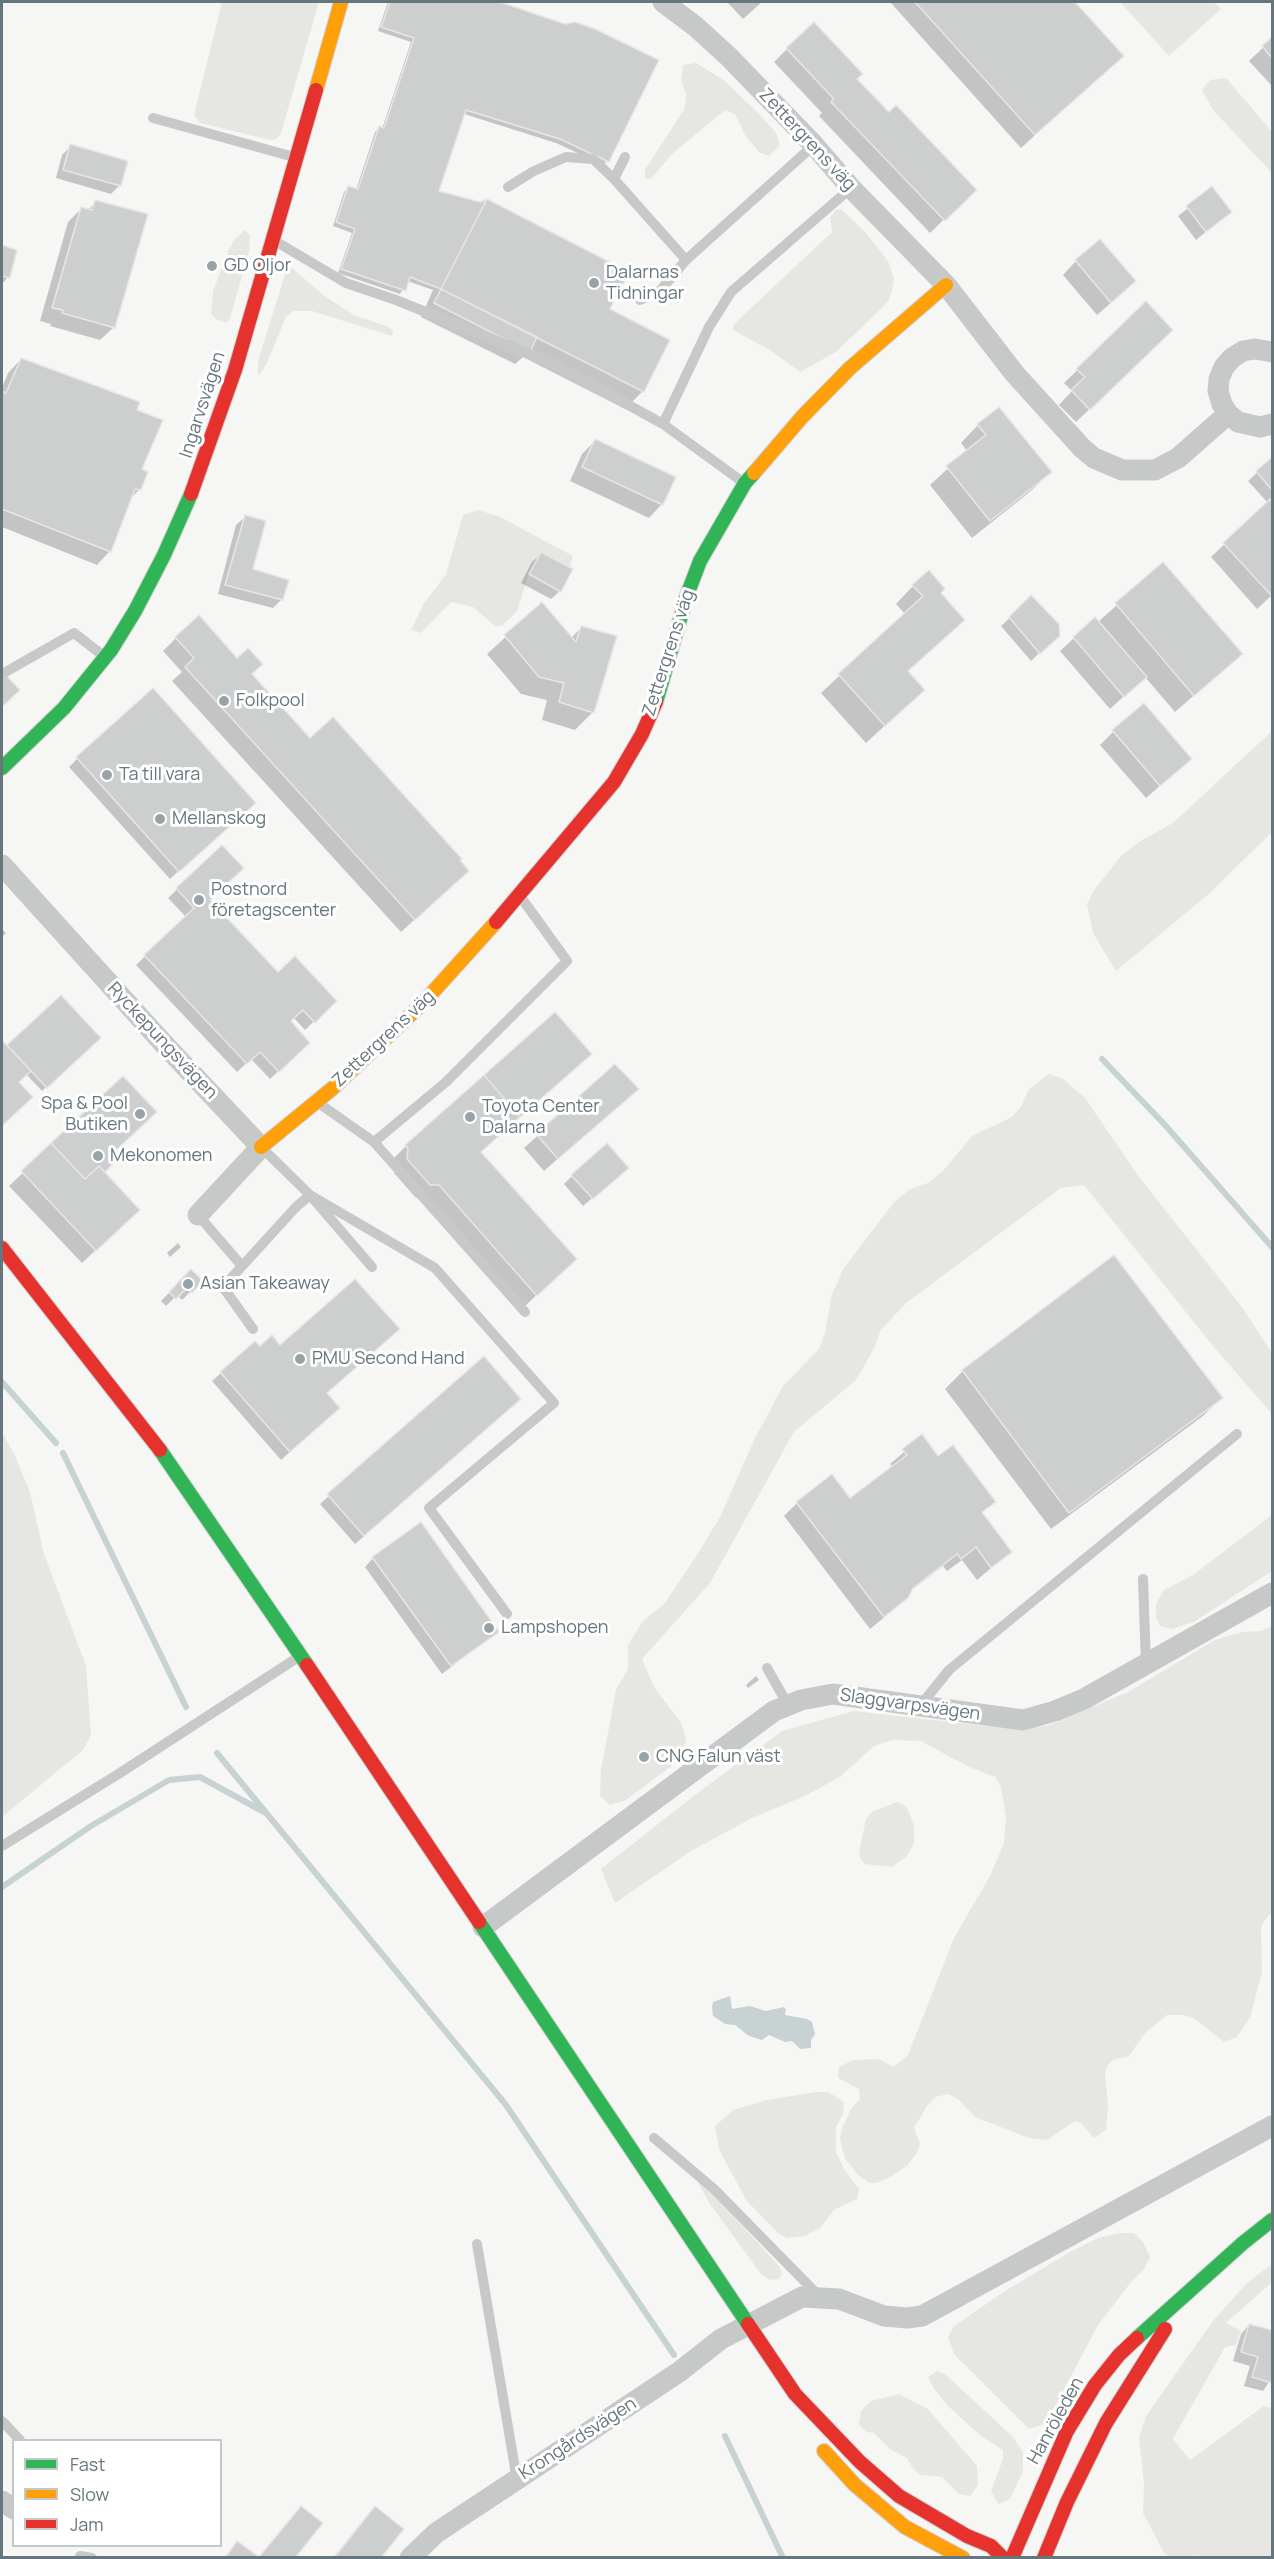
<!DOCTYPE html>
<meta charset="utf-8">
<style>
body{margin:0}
#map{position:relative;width:1274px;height:2559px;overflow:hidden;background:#f6f6f5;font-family:Manrope,sans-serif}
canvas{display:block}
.frame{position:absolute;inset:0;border:3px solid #65777d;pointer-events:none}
.legend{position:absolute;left:12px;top:2439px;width:210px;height:108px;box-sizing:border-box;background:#fff;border:2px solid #c1c9cb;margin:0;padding:8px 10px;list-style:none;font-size:18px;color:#65777d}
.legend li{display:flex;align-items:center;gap:12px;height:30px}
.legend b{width:30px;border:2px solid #c1c9cb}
</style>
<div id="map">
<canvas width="1274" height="2559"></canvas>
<div class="frame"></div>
<ul class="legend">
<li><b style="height:8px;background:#30b455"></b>Fast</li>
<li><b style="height:8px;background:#ff9f0a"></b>Slow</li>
<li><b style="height:8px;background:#e5322d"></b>Jam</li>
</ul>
</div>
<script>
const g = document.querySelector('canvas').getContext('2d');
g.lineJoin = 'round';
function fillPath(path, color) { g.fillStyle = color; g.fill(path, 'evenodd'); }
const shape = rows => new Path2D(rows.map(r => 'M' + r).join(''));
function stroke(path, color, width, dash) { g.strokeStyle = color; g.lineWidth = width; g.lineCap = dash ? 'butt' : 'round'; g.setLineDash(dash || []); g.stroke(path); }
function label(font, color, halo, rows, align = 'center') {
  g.font = font + ' Manrope,sans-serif'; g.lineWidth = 6; g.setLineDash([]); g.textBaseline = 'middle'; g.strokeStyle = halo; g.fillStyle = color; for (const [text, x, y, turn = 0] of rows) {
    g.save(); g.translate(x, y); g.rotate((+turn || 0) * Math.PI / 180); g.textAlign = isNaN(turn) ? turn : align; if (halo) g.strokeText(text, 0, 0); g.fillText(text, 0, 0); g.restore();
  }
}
const green = shape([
 [222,2,319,2,281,133,276,139,270,140,200,123,194,115],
 [1120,2,1214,2,1221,9,1169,56],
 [696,63,725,81,761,116,776,133,780,145,769,156,759,152,746,137,735,114,725,110,672,154,651,179,645,179,645,170,685,108,686,93,681,81,683,65],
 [1226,78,1272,132,1272,173,1213,110,1202,90,1210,80],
 [841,209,867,234,888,261,894,278,893,286,889,300,883,307,836,352,800,372,770,350,733,330,734,324,832,232,830,217,836,210],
 [245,230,250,235,249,252,230,318,228,322,224,322,216,319,211,314,213,291,229,249,235,239],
 [287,268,292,268,323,295,354,315,389,327,393,331,392,336,312,311,293,311,286,317,266,365,258,376,258,361],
 [478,510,500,517,573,556,570,567,541,552,529,574,517,611,502,626,495,626,473,607,451,602,421,633,411,630,423,605,446,574,463,515],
 [1272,731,1272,832,1211,892,1116,971,1093,933,1087,904,1094,890,1121,856,1139,842,1174,822],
 [1049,1074,1062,1078,1085,1098,1139,1177,1242,1307,1272,1353,1272,1414,1213,1346,1084,1185,1061,1188,906,1303,881,1330,873,1350,856,1380,794,1432,710,1583,642,1659,654,1687,681,1723,686,1739,681,1759,626,1800,610,1805,600,1796,601,1770,616,1690,628,1669,628,1645,643,1621,664,1604,699,1552,721,1515,755,1438,783,1386,819,1349,825,1333,832,1294,844,1268,894,1202,910,1189,928,1183,943,1171,972,1136,1012,1117,1020,1108,1029,1089],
 [2,1432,15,1456,30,1492,44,1554,86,1666,91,1735,83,1750,2,1817],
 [1272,1515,1272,1571,1194,1622,1172,1629,1160,1626,1156,1618,1156,1604,1164,1590,1193,1575],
 [1272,1626,1272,1912,1265,1920,1261,1928,1262,1972,1250,2017,1237,2037,1224,2042,1195,2019,1184,2015,1167,2015,1146,2032,1128,2057,1115,2059,1108,2064,1105,2073,1108,2107,1106,2130,1094,2138,1081,2123,1075,2121,1047,2140,1029,2138,975,2117,958,2099,948,2094,935,2097,927,2106,914,2128,920,2144,916,2154,907,2166,890,2177,876,2183,869,2183,858,2175,846,2160,843,2152,840,2138,842,2128,851,2109,860,2099,859,2089,838,2078,839,2067,853,2060,878,2059,894,2067,908,2055,954,1938,990,1876,1004,1843,1006,1817,1001,1787,995,1777,967,1766,921,1741,892,1740,874,1746,841,1776,807,1795,752,1818,691,1851,615,1903,601,1869,696,1794,782,1731,854,1711,1021,1730,1050,1725,1130,1691,1215,1640,1242,1632,1261,1631],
 [897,1802,904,1805,908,1810,914,1826,914,1843,907,1856,892,1867,865,1864,861,1860,859,1852,866,1819,873,1811],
 [815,2092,828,2092,844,2102,843,2114,836,2127,836,2152,844,2169,859,2189,857,2199,834,2210,820,2228,805,2236,787,2238,778,2233,746,2200,719,2149,715,2126,733,2110,767,2100],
 [698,2183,703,2183,780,2267,782,2274,779,2279,770,2280,761,2274,710,2204],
 [1119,2233,1134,2233,1143,2242,1150,2257,1144,2269,1131,2282,1098,2325,1047,2421,1044,2424,1029,2429,954,2354,948,2337,954,2326,1005,2291,1070,2252,1098,2238],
 [1272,2264,1272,2282,1226,2323,1241,2331,1236,2345,1225,2347,1173,2439,1190,2460,1264,2406,1272,2408,1272,2557,1208,2558,1197,2555,1194,2557,1170,2557,1164,2553,1143,2513,1144,2483,1139,2438,1146,2416,1213,2321,1247,2283],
 [937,2371,946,2375,1013,2437,1023,2452,1023,2471,1010,2499,1004,2502,998,2504,991,2491,1003,2459,1003,2450,981,2436,948,2406,934,2389,928,2377],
 [899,2394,928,2409,977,2466,978,2485,970,2496,959,2494,942,2477,921,2475,914,2470,907,2458,890,2449,874,2433,866,2432,859,2424,861,2411,871,2401]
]);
const water = shape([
 [730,1996,732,2009,750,2006,766,2011,784,2007,786,2009,785,2015,807,2019,812,2022,815,2034,811,2040,811,2048,800,2049,792,2041,785,2042,769,2035,762,2040,749,2036,735,2025,725,2024,713,2016,712,2007,713,2002]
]);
const shadow = shape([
 [388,2,496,2,657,60,604,165,556,143,464,114,437,192,608,310,643,391,625,409,523,357,515,364,421,317,433,290,407,281,400,294,338,273,352,233,333,226,344,192,348,188,356,190,375,132,379,128,382,129,411,42,378,31],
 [727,2,762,2,743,19],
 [890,2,1073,2,1122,56,1021,148],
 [1272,39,1272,86,1249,61],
 [787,49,855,79,961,203,930,233,819,116,822,113,774,62],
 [71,146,120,185,111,194,56,178,62,155],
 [1212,189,1230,212,1196,240,1178,216],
 [96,202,114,327,100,340,50,326,51,324,40,321,68,222,81,209,87,211],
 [2,247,16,251,8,277,2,284],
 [1076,261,1121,294,1097,315,1063,275],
 [1146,303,1158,343,1076,422,1059,405,1072,391,1064,383],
 [21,359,135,410,139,490,129,500,110,551,97,565,2,527,2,388,8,373],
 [978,425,1050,472,1032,490,972,538,930,485,967,451,961,443],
 [595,441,662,504,649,518,570,481,582,454],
 [1272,459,1272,595,1257,609,1211,557,1268,503,1248,481],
 [245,517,251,570,282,599,273,608,218,594,236,525],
 [541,554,560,591,551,599,521,583,532,562],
 [1163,564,1241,654,1175,712,1145,677,1110,709,1060,651,1074,638,1098,622],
 [913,586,939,593,907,672,905,707,866,743,821,693,905,614,896,604],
 [1031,598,1058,635,1031,661,1001,626],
 [542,604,571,638,581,628,593,712,575,730,542,720,547,700,521,694,487,654],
 [176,638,250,674,310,740,454,884,401,932,172,681,182,672,163,651],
 [1113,732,1176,772,1146,798,1100,745],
 [78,758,245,811,170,879,69,767],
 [222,847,208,900,278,974,335,1001,305,1030,293,1017,289,1021,308,1043,270,1079,251,1059,237,1072,136,965,186,917,168,898],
 [2,929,6,933,2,937],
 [61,997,99,1038,42,1091,26,1074,17,1083,17,1111,2,1125,2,1042,7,1047],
 [615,1066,637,1089,544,1171,524,1148],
 [577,1067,480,1153,561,1272,523,1308,426,1198,416,1198,394,1173,395,1162,393,1159,406,1146],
 [123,1078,108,1157,113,1162,103,1172,125,1223,82,1263,9,1186],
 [572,1176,618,1176,583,1206,564,1184],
 [178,1243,181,1247,170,1257,167,1253],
 [191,1271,201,1281,182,1300,177,1295,166,1306,161,1301],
 [255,1343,325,1394,329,1417,281,1460,212,1381],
 [484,1358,511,1407,355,1544,320,1504],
 [963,1371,1221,1398,1203,1416,1051,1529,945,1389],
 [922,1437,938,1458,994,1501,981,1514,1010,1552,977,1580,962,1560,947,1571,943,1566,909,1592,892,1611,870,1629,784,1516,797,1503,849,1500,893,1467,890,1464],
 [373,1558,497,1632,442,1674,365,1567],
 [756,1676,759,1680,748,1688,746,1685],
 [1249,2325,1272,2332,1272,2378,1263,2391,1244,2386,1250,2366,1233,2361,1241,2334],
 [375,2508,379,2558,333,2558,362,2522]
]);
const stream = shape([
 [1102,1059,1165,1125,1272,1247],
 [2,1382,56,1443],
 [63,1453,186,1707],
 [217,1753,506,2105,674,2355],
 [2,1887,91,1826,169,1780,200,1777,264,1812],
 [725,2436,783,2558]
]);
const building = shape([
 [390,2,500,2,565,24,575,22,595,29,659,60,609,162,560,139,466,110,439,191,480,202,487,199,441,289,410,277,406,291,341,269,355,229,336,222,348,186,358,189,379,126,384,128,414,38,381,27,390,2],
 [915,2,1075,2,1124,56,1035,135,915,2],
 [814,22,863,74,857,79,889,112,896,105,977,190,945,221,831,102,834,99,786,48,814,22],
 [1272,37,1272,58,1262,46,1272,37],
 [70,144,128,161,121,186,63,170,70,144],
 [1212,186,1232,212,1206,232,1186,206,1212,186],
 [487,199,629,272,610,309,670,340,644,392,441,289,487,199],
 [95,200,148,214,115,328,62,313,63,310,52,308,81,207,92,210,95,200],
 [1100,239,1136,281,1111,303,1075,260,1100,239],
 [2,245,17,250,10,278,2,276,2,245],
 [441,289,537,337,530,352,434,303,441,289],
 [1146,301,1173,330,1090,410,1071,390,1085,377,1076,369,1146,301],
 [21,358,140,402,137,410,163,420,142,469,148,472,141,490,135,489,111,552,2,509,2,391,6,393,21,358],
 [999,407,1052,472,990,521,946,466,986,435,977,424,999,407],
 [595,439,676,477,663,505,582,467,595,439],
 [1272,457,1272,490,1256,471,1272,457],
 [1270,499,1272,502,1272,596,1223,543,1270,499],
 [245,515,266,521,253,569,289,580,283,600,225,585,245,515],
 [541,552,573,569,561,592,529,574,541,552],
 [1163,562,1243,654,1194,696,1115,603,1163,562],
 [929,570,945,589,941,593,965,620,908,671,925,690,885,726,838,674,923,596,912,585,929,570],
 [1031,595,1059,624,1060,636,1040,654,1009,617,1031,595],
 [542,602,576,642,581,626,617,636,594,713,559,702,564,683,539,677,504,635,542,602],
 [199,615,237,658,248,648,263,664,252,674,310,738,333,717,462,859,460,860,469,871,415,920,185,667,194,658,175,637,199,615],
 [1095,617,1147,677,1124,697,1073,637,1095,617],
 [2,671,20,690,2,707,2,671],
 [153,688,256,803,179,872,76,757,153,688],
 [1144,703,1192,759,1160,786,1112,730,1144,703],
 [222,845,244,868,210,900,278,972,295,956,337,1001,315,1023,303,1010,291,1021,310,1043,279,1072,260,1052,247,1064,144,955,194,908,176,888,222,845],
 [61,995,101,1038,47,1088,7,1045,61,995],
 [555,1012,592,1054,520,1117,484,1075,555,1012],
 [2,1040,31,1071,19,1082,33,1097,2,1126,2,1040],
 [615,1064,639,1089,558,1159,536,1134,615,1064],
 [484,1075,520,1117,481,1152,577,1259,537,1296,439,1185,430,1185,407,1159,408,1148,405,1145,484,1075],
 [123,1076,157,1112,110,1156,115,1162,105,1172,99,1166,85,1179,51,1143,123,1076],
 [51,1143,85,1179,99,1166,140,1210,96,1251,21,1171,51,1143],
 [607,1143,629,1168,593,1199,571,1175,607,1143],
 [1114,1255,1223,1398,1069,1513,962,1370,1114,1255],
 [191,1269,203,1281,192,1293,187,1288,176,1299,169,1292,191,1269],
 [355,1279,400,1329,327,1393,340,1408,290,1452,220,1372,255,1341,260,1346,272,1335,280,1345,355,1279],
 [484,1356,521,1399,364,1536,327,1494,484,1356],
 [922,1434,938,1456,953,1445,996,1502,982,1512,1012,1552,991,1568,976,1547,961,1559,957,1554,913,1588,908,1598,884,1617,796,1502,832,1474,850,1498,907,1455,902,1449,922,1434],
 [421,1522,499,1632,451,1666,372,1557,421,1522],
 [1249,2324,1272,2330,1272,2383,1252,2377,1258,2357,1241,2352,1249,2324],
 [301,2506,323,2523,295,2558,225,2558,237,2541,259,2557,301,2506],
 [375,2506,404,2529,381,2558,334,2558,375,2506]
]);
const lane = shape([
 [153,118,294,157],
 [625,157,614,179,686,260,814,145],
 [508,187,534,171,566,157,593,159,614,179],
 [275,241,346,283,396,300,554,364,663,424,744,483],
 [640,300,659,292,686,260],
 [663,424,709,327,731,292,851,188],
 [2,674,74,633,105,657],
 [317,1102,374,1142,525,1312],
 [374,1142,446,1082,567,961,520,896],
 [262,1148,310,1195,372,1267],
 [198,1215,242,1266],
 [253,1329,223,1287,296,1207,310,1195,435,1268,554,1403,429,1508,507,1614],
 [1143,1579,1146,1665],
 [767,1668,788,1705],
 [920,1706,949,1670,1237,1434],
 [2,1846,120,1773,300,1656],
 [654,2138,714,2189,818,2295],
 [477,2244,517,2480],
 [2,2421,20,2440],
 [80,2556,92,2558]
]);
const street = shape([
 [663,2,695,26,729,57,814,145,851,188,946,285,1015,374,1082,448,1094,458,1122,470,1155,470,1178,458,1228,414],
 [1272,352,1255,349,1243,351,1232,358,1224,367,1219,379,1218,391,1222,404,1228,414,1238,422,1260,427,1272,424],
 [2,865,163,1043,261,1147,198,1215],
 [483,1927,774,1711,801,1700,833,1694,1023,1720,1055,1711,1084,1699,1272,1593],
 [2,2501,14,2509],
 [410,2558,436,2533,679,2372,721,2339,802,2297,839,2299,884,2316,907,2318,922,2316,1272,2126]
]);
const fast = shape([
 [656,702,687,595,700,561,745,483,754,473],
 [2,768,64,708,111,650,135,611,164,555,191,494],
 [160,1450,307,1665],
 [479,1922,748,2324],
 [1137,2338,1243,2243,1272,2220]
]);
const slow = shape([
 [316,90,341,2],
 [754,473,802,417,850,368,946,285],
 [261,1147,333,1088,423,1003,496,922],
 [824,2451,855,2485,905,2527,963,2558]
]);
const jam = shape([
 [191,494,235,370,316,90],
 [496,922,614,782,642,734,656,702],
 [2,1248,160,1450],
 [307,1665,479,1922],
 [748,2324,795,2394,860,2462,899,2496,967,2536,991,2546,1003,2558],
 [1012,2558,1067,2431,1095,2385,1119,2355,1137,2338],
 [1044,2558,1067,2502,1106,2423,1165,2329]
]);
const markers = [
 [212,266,6,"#98a3a7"],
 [594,283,6,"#98a3a7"],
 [224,701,6,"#98a3a7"],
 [107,775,6,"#98a3a7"],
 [160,819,6,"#98a3a7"],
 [199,900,6,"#98a3a7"],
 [140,1114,6,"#98a3a7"],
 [470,1117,6,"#98a3a7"],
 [98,1156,6,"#98a3a7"],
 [188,1284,6,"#98a3a7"],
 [300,1359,6,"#98a3a7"],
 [489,1628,6,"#98a3a7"],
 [644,1757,6,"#98a3a7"]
];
const streetNames = [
 ["Zettergrens väg",807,140,47],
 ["Ingarvsvägen",203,405,-72],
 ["Zettergrens väg",669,653,-72],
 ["Zettergrens väg",384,1039,-43],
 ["Ryckepungsvägen",162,1041,47],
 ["Slaggvarpsvägen",910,1705,8],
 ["Hanröleden",1056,2421,-61],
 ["Krongårdsvägen",578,2439,-33]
];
const poiNames = [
 ["GD Oljor",224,266],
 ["Dalarnas",606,273],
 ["Tidningar",606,294],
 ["Folkpool",236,701],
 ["Ta till vara",119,775],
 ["Mellanskog",172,819],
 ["Postnord",211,890],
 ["företagscenter",211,911],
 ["Spa & Pool",128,1104,"right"],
 ["Butiken",128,1125,"right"],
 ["Toyota Center",482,1107],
 ["Dalarna",482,1128],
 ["Mekonomen",110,1156],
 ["Asian Takeaway",200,1284],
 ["PMU Second Hand",312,1359],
 ["Lampshopen",501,1628],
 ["CNG Falun väst",656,1757]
];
fillPath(green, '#e6e7e3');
fillPath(water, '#c7d2d2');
fillPath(shadow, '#0003');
stroke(stream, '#c7d2d2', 6);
fillPath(building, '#cdcece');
stroke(building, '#e6e6e5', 1.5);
stroke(fast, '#d1d2d2', 16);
stroke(slow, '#d1d2d2', 16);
stroke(jam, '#d1d2d2', 16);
stroke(lane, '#c7c9c9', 10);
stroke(street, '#c7c9c9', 21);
stroke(fast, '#30b455', 14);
stroke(slow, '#ff9f0a', 14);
stroke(jam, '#e5322d', 14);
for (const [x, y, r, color] of markers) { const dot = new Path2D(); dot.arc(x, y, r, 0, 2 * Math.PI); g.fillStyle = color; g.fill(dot); stroke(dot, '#fff', 2); }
label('18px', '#65777d', '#fff', streetNames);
label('18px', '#65777d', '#fff', poiNames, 'left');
</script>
